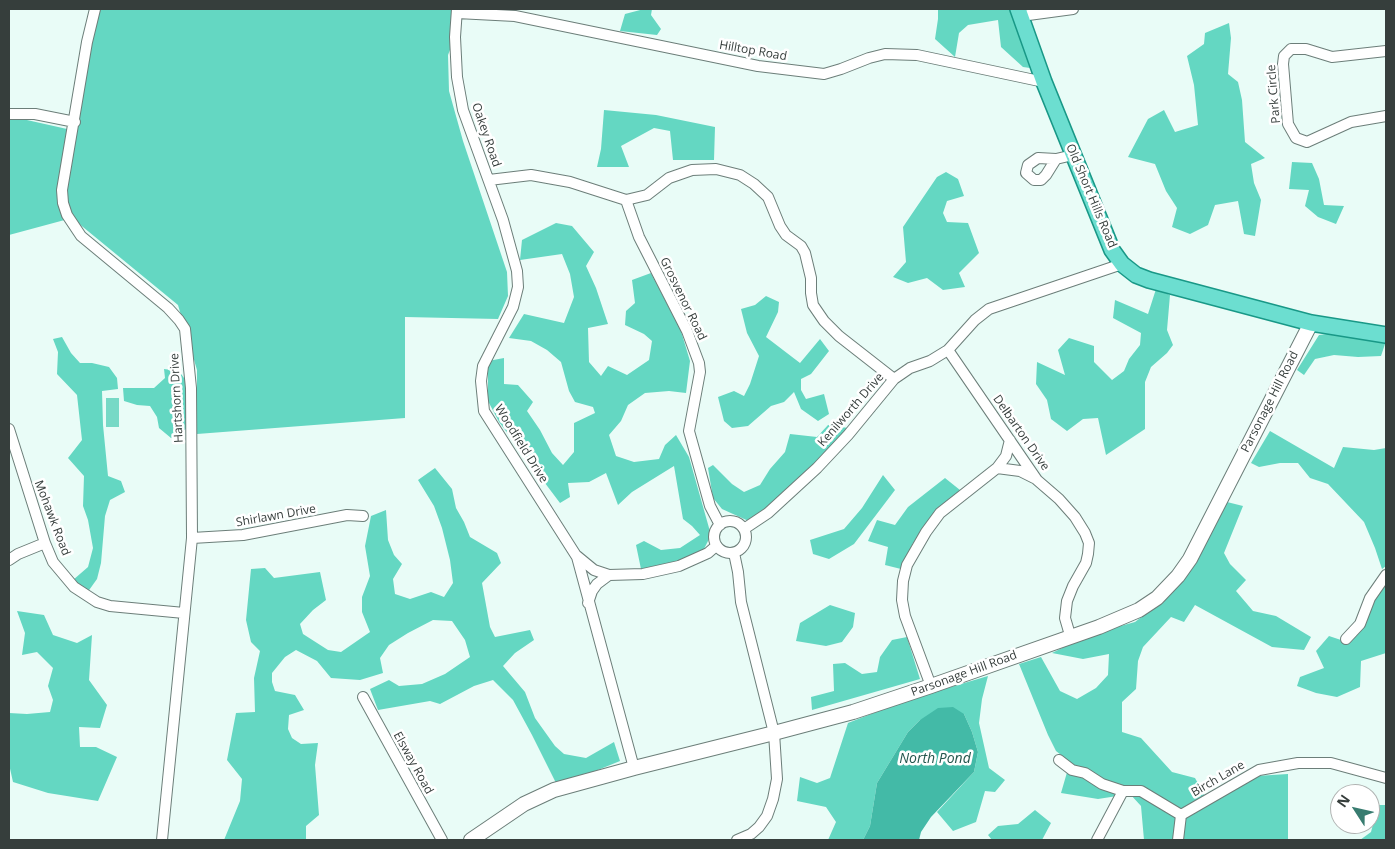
<!DOCTYPE html>
<style>
body{margin:0}
#map{position:relative;width:1395px;height:849px;overflow:hidden;background:#e9fcf7;font-family:"Open Sans",sans-serif}
canvas{display:block}
.frame{position:absolute;inset:0;border:10px solid #363e3c;pointer-events:none}
.north{position:absolute;left:1330px;top:784px;width:50px;height:50px;box-sizing:border-box;background:#fff;border:1px solid #afb2b1;border-radius:50%;rotate:305deg;font-size:14px;font-weight:700;line-height:20px;text-align:center;color:#363e3c}
.north::after{content:'';display:block;margin:auto;width:18px;height:22px;background:#387c70;clip-path:polygon(50% 0,100% 100%,50% 72%,0 100%)}
</style>
<div id="map">
<canvas width="1395" height="849"></canvas>
<div class="frame"></div>
<div class="north">N</div>
</div>
<script>
const g = document.querySelector('canvas').getContext('2d');
g.lineJoin = 'round';
function fillPath(path, color) { g.fillStyle = color; g.fill(path, 'evenodd'); }
const shape = rows => new Path2D(rows.map(r => 'M' + r).join(''));
function stroke(path, color, width, dash) { g.strokeStyle = color; g.lineWidth = width; g.lineCap = dash ? 'butt' : 'round'; g.setLineDash(dash || []); g.stroke(path); }
function label(font, color, halo, rows, align = 'center') {
  g.font = font + ' "Open Sans",sans-serif'; g.lineWidth = 5; g.setLineDash([]); g.textBaseline = 'middle'; g.strokeStyle = halo; g.fillStyle = color; for (const [text, x, y, turn = 0] of rows) {
    g.save(); g.translate(x, y); g.rotate((+turn || 0) * Math.PI / 180); g.textAlign = isNaN(turn) ? turn : align; if (halo) g.strokeText(text, 0, 0); g.fillText(text, 0, 0); g.restore();
  }
}
const green = shape([
 [106,398,119,398,119,427,106,427]
]);
const forest = shape([
 [93,9,457,9,455,37,448,55,449,91,463,141,507,272,508,296,498,319,405,317,405,418,197,434,197,370,178,305,72,218,9,235,9,116,76,131],
 [644,9,652,9,651,15,661,29,657,35,620,31,625,14],
 [938,9,1012,9,1030,68,1023,67,1001,47,998,20,968,25,959,33,955,57,935,39,938,19],
 [1229,23,1231,38,1228,74,1238,82,1242,100,1245,142,1265,158,1251,164,1254,183,1261,200,1255,236,1244,234,1238,201,1215,205,1208,225,1190,234,1172,227,1177,208,1166,191,1155,164,1128,157,1148,119,1164,110,1175,132,1198,125,1194,85,1187,56,1204,44,1205,33],
 [604,110,656,115,715,127,714,160,673,160,670,131,654,128,621,146,629,167,597,167,601,149],
 [1292,162,1312,163,1319,179,1324,205,1344,206,1336,224,1318,217,1305,206,1309,190,1289,189],
 [946,172,958,179,964,196,947,201,943,213,947,222,968,223,979,253,959,273,965,287,943,290,927,278,908,283,893,277,906,262,903,227,937,177],
 [556,223,572,226,594,252,586,266,596,288,608,324,588,328,589,362,601,376,608,366,627,375,649,360,652,341,644,334,625,325,626,311,635,303,632,280,651,273,681,331,690,361,686,393,669,391,645,393,628,405,621,421,609,435,616,456,634,462,659,459,665,445,676,435,689,457,711,535,702,553,670,566,641,569,636,545,644,541,661,550,680,548,700,535,692,526,683,519,674,466,632,492,618,505,606,473,589,482,568,483,570,497,560,503,499,422,488,401,488,361,504,358,504,384,518,385,533,402,527,411,540,430,552,453,563,465,574,452,574,423,595,413,593,407,575,402,569,391,561,362,547,350,531,341,509,338,524,314,564,323,574,297,570,274,562,254,520,260,522,240],
 [1156,289,1170,295,1167,330,1173,345,1167,353,1151,367,1145,382,1145,429,1106,455,1098,418,1083,419,1067,431,1051,419,1047,400,1036,384,1037,362,1065,375,1058,350,1069,338,1094,346,1094,362,1112,380,1124,371,1129,359,1140,345,1141,333,1113,318,1115,300,1148,314],
 [766,296,779,302,778,312,766,337,800,363,820,339,829,351,811,374,801,379,801,390,806,399,824,394,829,414,818,421,801,409,794,392,784,402,771,406,748,426,732,428,724,421,718,397,734,391,744,396,750,384,759,356,747,333,741,309,755,305],
 [1336,333,1386,341,1381,356,1358,357,1334,355,1315,359,1304,375,1297,370,1319,335],
 [62,337,71,353,80,363,92,363,109,367,117,378,118,389,102,391,103,425,108,476,121,481,125,492,110,500,105,516,101,563,97,579,87,593,73,580,88,567,93,548,88,520,83,506,84,476,68,458,82,440,77,395,57,374,58,352,53,339],
 [164,369,179,371,189,385,186,429,171,438,159,428,157,417,150,406,137,405,124,401,123,388,154,388,165,378],
 [828,425,848,428,805,475,753,523,722,509,713,498,708,468,713,465,732,484,744,492,760,485,770,469,785,452,790,434,817,437],
 [1270,431,1334,468,1343,447,1374,450,1386,448,1386,566,1382,569,1375,548,1364,522,1328,484,1310,478,1298,463,1280,463,1259,467,1251,463],
 [435,468,452,489,456,508,464,522,470,537,497,553,501,563,482,583,490,627,495,637,530,630,534,640,515,653,503,666,525,692,535,718,555,746,564,754,586,758,614,742,620,761,588,774,556,783,532,735,513,700,493,680,474,686,440,704,430,701,378,710,370,689,389,680,399,686,422,684,445,674,470,657,465,640,452,621,433,620,408,633,389,645,380,658,383,673,360,680,331,678,317,661,296,650,285,657,272,673,272,682,275,691,295,695,304,710,289,715,288,729,292,738,301,744,318,743,315,765,319,815,306,826,306,840,224,840,240,801,242,779,227,760,236,713,255,712,254,678,260,651,251,642,246,620,251,569,265,568,274,578,320,572,326,600,313,610,300,624,303,634,328,650,341,652,370,632,362,612,362,597,370,576,365,546,371,516,386,510,388,540,394,555,402,564,393,579,395,594,410,599,431,592,444,597,453,583,450,560,442,528,434,506,418,480],
 [883,475,895,490,854,544,829,559,813,554,810,540,844,529,862,508],
 [945,478,960,490,935,513,913,543,901,569,885,565,888,547,868,541,877,520,895,525,908,507],
 [1227,502,1243,506,1224,553,1230,564,1246,580,1236,591,1253,611,1276,616,1311,637,1304,650,1272,647,1195,605,1184,622,1171,617,1143,647,1138,661,1136,689,1122,702,1122,732,1141,738,1172,772,1195,778,1209,803,1256,776,1288,774,1288,840,1144,840,1141,806,1130,794,1098,799,1061,793,1070,762,1056,751,1048,735,1019,664,1041,657,1060,691,1077,699,1096,688,1108,675,1109,654,1083,659,1052,653,1088,635,1135,622,1169,596,1211,533],
 [1386,583,1386,653,1361,661,1360,687,1337,697,1316,693,1297,686,1300,677,1324,668,1316,651,1329,636,1350,643,1360,631,1373,597],
 [830,605,855,613,853,627,842,642,826,646,796,641,800,623],
 [17,611,44,615,53,635,77,643,92,635,89,680,107,705,100,728,79,727,80,747,96,747,117,757,98,801,48,793,13,782,9,764,9,713,27,714,50,712,53,700,48,686,53,668,37,652,22,655,25,633],
 [907,637,920,679,812,710,811,697,834,691,833,664,845,663,862,674,877,672,880,657,892,640],
 [988,676,982,699,979,723,989,768,1005,780,995,792,985,791,976,822,953,831,937,812,974,772,978,752,972,732,964,714,920,720,908,732,877,783,870,826,863,840,828,840,836,822,826,807,797,801,800,777,817,783,830,778,848,723,907,700],
 [1378,805,1386,805,1386,840,1360,840,1371,832],
 [1035,810,1051,823,1042,840,992,840,988,835,998,826,1018,824]
]);
const water = shape([
 [953,707,964,714,972,732,978,752,974,772,931,817,921,832,919,840,863,840,870,826,877,783,908,732,920,720,938,708]
]);
const street = shape([
 [95,9,87,42,62,190,63,203,67,215,81,236,168,308,179,320,185,329,191,388,192,538,162,840],
 [457,9,455,37,457,77,463,110,503,220,517,271,518,287,513,307,483,366,481,381,484,411,577,557,634,768],
 [457,13,515,16,758,66,824,74,841,69,869,58,885,54,917,55,1044,82],
 [1021,16,1073,9],
 [1386,51,1332,57,1306,49,1291,49,1284,56,1283,64,1288,124,1296,138,1307,142,1351,122,1386,116],
 [9,114,35,114,75,122],
 [1056,159,1046,175,1041,180,1034,180,1026,173,1028,165,1038,158,1056,159,1073,155],
 [489,180,531,175,570,182,626,200,647,195,669,178,692,170,716,169,740,175,754,184,768,197,780,226,786,235,801,246,805,253,811,278,811,293,813,305,824,321,839,336,894,379],
 [626,200,639,237,687,331,699,363,700,372,689,431,710,506,720,525],
 [948,350,1037,480,1059,499,1075,517,1085,533,1089,543,1088,554,1086,563,1073,586,1067,601,1065,618,1070,635],
 [9,429,45,543,53,562,74,587,97,602,110,606,184,613],
 [997,468,1020,471,1034,478],
 '714 537a16 16 0 1 1 32 0a16 16 0 1 1-32 0Z',
 [744,529,768,513,817,468,848,435,894,379,910,368,930,361,948,350,975,320,989,309,1122,264],
 [192,538,243,535,347,515,363,516],
 [734,553,738,572,741,602,774,733,777,779,773,799,767,816,759,827,751,834,737,840],
 [577,556,594,570,609,575,643,574,679,566,708,553,716,546],
 [9,560,18,554,45,543],
 [588,603,592,591,597,584,609,575],
 [1346,639,1360,624,1370,598,1386,575],
 [931,686,905,616,902,600,903,581,907,565,926,532,940,513,997,468,1006,456,1010,440],
 [363,697,442,840],
 [1059,760,1072,770,1085,773,1102,784,1123,791,1141,791,1181,815],
 [1181,815,1259,770,1298,763,1331,763,1386,778],
 [1097,840,1123,791],
 [1178,840,1181,815]
]);
const secondary = shape([
 [471,840,524,804,554,790,634,768,774,733,853,712,931,686,1099,627,1139,610,1157,598,1178,576,1190,559,1311,323]
]);
const primary = shape([
 [1018,9,1044,82,1112,250,1122,264,1136,275,1149,280,1311,323,1386,335]
]);
const streetNames = [
 ["Hilltop Road",753,51,10],
 ["Park Circle",1274,94,-95],
 ["Oakey Road",486,135,71],
 ["Old Short Hills Road",1091,196,67],
 ["Grosvenor Road",683,299,64],
 ["Hartshorn Drive",177,398,-93],
 ["Parsonage Hill Road",1270,402,-63],
 ["Kenilworth Drive",851,410,-49],
 ["Delbarton Drive",1021,433,55],
 ["Woodfield Drive",521,444,58],
 ["Shirlawn Drive",276,516,-10],
 ["Mohawk Road",52,518,69],
 ["Parsonage Hill Road",964,674,-20],
 ["Elsway Road",413,763,61],
 ["Birch Lane",1218,779,-30]
];
const waterNames = [
 ["North Pond",935,759]
];
fillPath(green, '#77d9c6');
fillPath(forest, '#64d7c2');
fillPath(water, '#43baa7');
stroke(street, '#6c7e79', 12);
stroke(secondary, '#6c7e79', 16);
stroke(primary, '#199887', 18);
stroke(street, '#fff', 10);
stroke(secondary, '#fff', 14);
stroke(primary, '#6cded0', 15);
label('12px', '#363e3c', '#fff', streetNames);
label('italic 14px', '#23554c', '#fff', waterNames);
</script>
